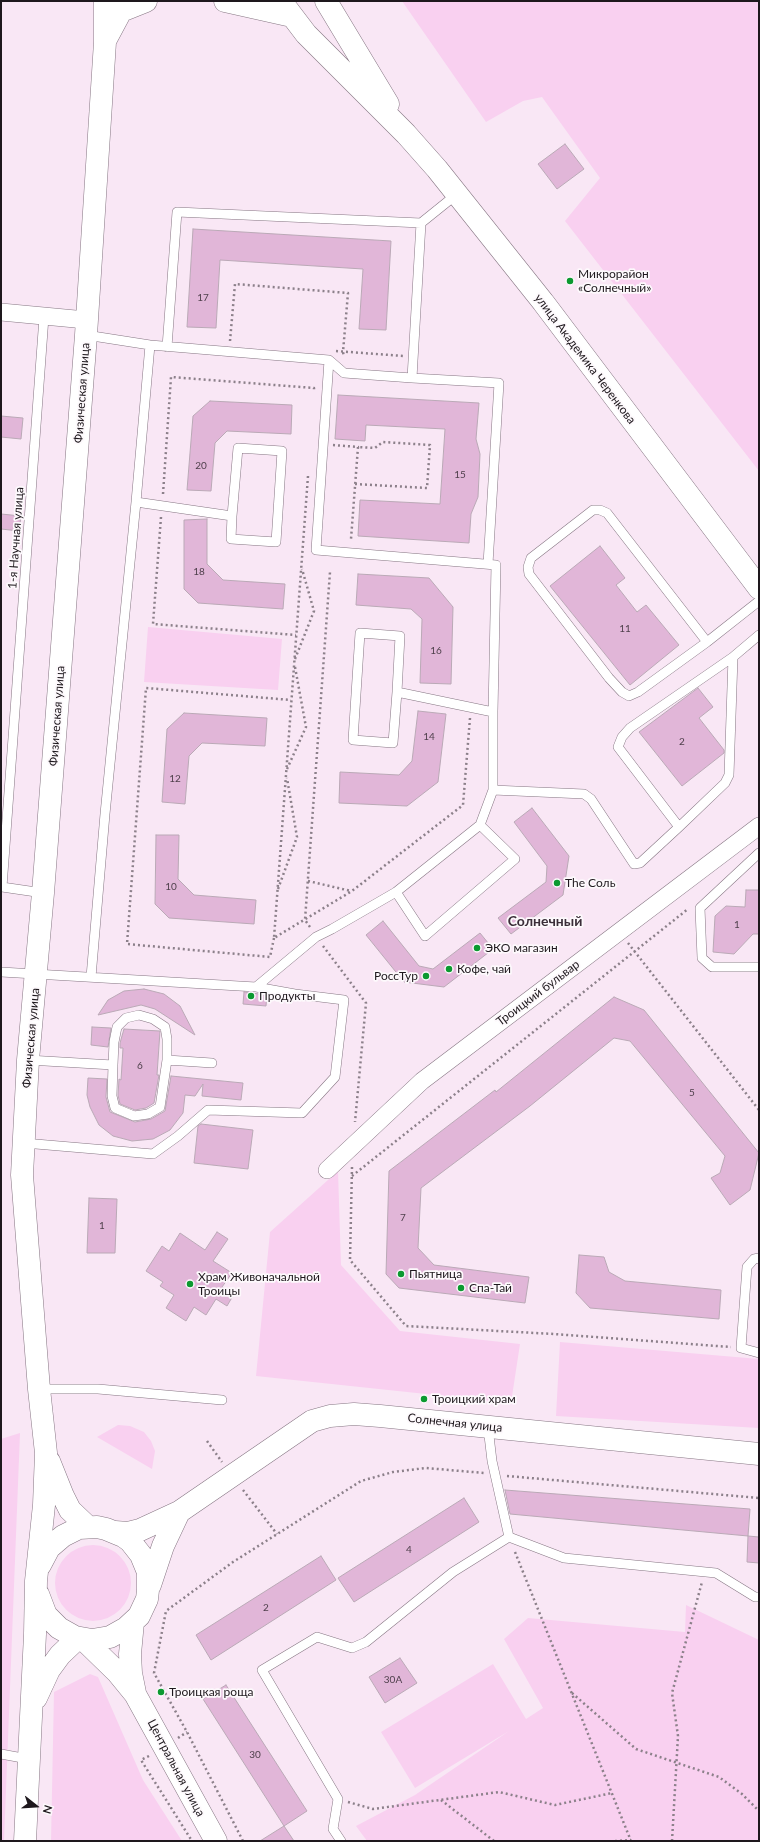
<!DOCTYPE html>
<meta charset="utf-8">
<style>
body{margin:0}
#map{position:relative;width:760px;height:1842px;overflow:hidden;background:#f9e7f5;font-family:Lato,sans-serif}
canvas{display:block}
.frame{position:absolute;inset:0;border:2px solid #1e181d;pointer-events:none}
.north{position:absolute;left:16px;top:1786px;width:40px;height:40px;-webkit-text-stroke:3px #fdf9fc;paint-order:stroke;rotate:107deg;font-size:11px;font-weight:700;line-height:16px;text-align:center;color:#1e181d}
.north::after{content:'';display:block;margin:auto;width:14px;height:18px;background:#1e181d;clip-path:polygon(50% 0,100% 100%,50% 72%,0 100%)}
</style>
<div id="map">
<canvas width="760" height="1842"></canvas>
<div class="frame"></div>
<div class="north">N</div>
</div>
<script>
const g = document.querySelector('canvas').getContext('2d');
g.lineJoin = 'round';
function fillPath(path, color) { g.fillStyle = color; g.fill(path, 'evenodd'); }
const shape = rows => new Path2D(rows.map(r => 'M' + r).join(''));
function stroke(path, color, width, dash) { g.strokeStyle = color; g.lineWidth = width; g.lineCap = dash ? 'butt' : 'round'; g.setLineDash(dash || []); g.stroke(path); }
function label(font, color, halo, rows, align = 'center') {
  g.font = font + ' Lato,sans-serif'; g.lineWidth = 3.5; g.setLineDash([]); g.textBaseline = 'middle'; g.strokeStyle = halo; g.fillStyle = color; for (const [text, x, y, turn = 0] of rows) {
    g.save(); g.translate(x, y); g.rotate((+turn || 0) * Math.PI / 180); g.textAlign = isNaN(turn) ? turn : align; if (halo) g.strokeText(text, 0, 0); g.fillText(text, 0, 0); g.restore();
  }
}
const green = shape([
 [402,1,759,1,759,471,565,221,600,178,542,97,523,101,486,122],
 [148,627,282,639,278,690,144,682],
 [338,1171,341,1265,400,1331,520,1344,511,1403,256,1376,270,1232],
 [560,1342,759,1359,759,1428,556,1416],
 [118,1425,130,1426,144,1432,151,1441,155,1451,152,1469,97,1437],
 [20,1433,4,1841,1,1841,1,1439],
 '55 1583a38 38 0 1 1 76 0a38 38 0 1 1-76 0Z',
 [686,1605,759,1640,759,1841,367,1841,356,1826,415,1795,509,1731,415,1788,381,1732,493,1664,526,1719,543,1708,504,1639,528,1618,685,1632],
 [90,1674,98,1677,143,1780,182,1841,51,1841,54,1692]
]);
const building = shape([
 [565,144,584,169,557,189,538,164,565,144],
 [193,229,391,241,386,330,359,329,363,269,220,260,216,328,187,327,193,229],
 [338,395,479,403,476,439,480,454,478,497,471,514,469,543,358,536,360,500,440,504,445,429,366,425,365,441,335,439,338,395],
 [210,401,292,405,291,434,227,431,215,443,211,491,187,490,193,416,210,401],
 [1,416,23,418,21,439,1,437,1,416],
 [1,514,21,516,19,531,1,529,1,514],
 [207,519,207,564,223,580,285,584,283,609,198,603,184,589,184,520,207,519],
 [600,546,625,578,616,585,637,612,646,605,679,645,630,685,550,586,600,546],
 [358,574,429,578,453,607,451,684,420,683,422,619,411,609,356,605,358,574],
 [698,688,713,707,699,718,724,750,724,753,682,786,639,732,698,688],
 [418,711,446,714,438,782,407,806,339,803,340,772,399,775,412,761,418,711],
 [184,713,267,718,265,746,202,743,189,756,185,804,162,802,167,729,184,713],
 [532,808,569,856,563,895,511,934,498,918,546,882,547,866,514,822,532,808],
 [156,835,179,835,178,879,194,895,256,900,254,924,169,918,155,904,156,835],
 [746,890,759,890,759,934,753,934,734,954,713,952,715,916,726,906,745,907,746,890],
 [383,921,419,966,433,969,480,933,493,949,444,987,404,982,366,935,383,921],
 [144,989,164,994,180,1006,195,1035,155,1009,141,1005,98,1015,108,1000,124,991,144,989],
 [244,992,267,995,266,1006,243,1004,244,992],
 [614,997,644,1010,759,1153,750,1190,730,1205,711,1178,720,1173,725,1156,630,1041,614,1038,530,1106,421,1188,418,1248,434,1265,529,1277,525,1303,399,1288,386,1274,389,1171,495,1090,496,1092,614,997],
 [92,1027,111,1028,108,1047,91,1045,92,1027],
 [124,1029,160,1031,157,1075,159,1075,154,1103,146,1108,135,1110,120,1104,118,1095,119,1079,121,1080,123,1048,120,1048,120,1043,124,1029],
 [171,1076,243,1083,241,1100,202,1096,203,1084,195,1096,185,1095,183,1113,170,1130,153,1139,132,1141,113,1136,99,1125,90,1107,87,1095,88,1078,107,1079,106,1097,110,1112,135,1122,151,1119,165,1111,171,1076],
 [201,1124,253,1130,248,1169,194,1163,198,1126,201,1124],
 [89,1198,117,1199,115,1253,87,1253,89,1198],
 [217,1232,228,1239,213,1261,232,1273,222,1287,234,1294,227,1306,216,1299,206,1315,194,1307,186,1321,166,1308,174,1295,160,1286,163,1282,146,1271,162,1246,169,1251,180,1233,205,1250,217,1232],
 [579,1255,604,1257,609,1272,625,1281,721,1290,719,1319,590,1308,576,1293,579,1255],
 [505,1490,750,1509,748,1536,510,1514,505,1490],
 [464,1498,479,1522,354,1602,338,1578,464,1498],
 [748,1536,759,1537,759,1563,747,1562,748,1536],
 [321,1556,336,1580,211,1660,196,1635,321,1556],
 [400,1658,417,1683,385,1703,369,1677,400,1658],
 [226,1685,307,1811,284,1826,203,1699,226,1685],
 [284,1826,294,1841,260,1841,284,1826]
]);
const path = shape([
 [230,341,235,284,348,293,343,352,344,357],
 [336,351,403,356],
 [333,445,358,447,351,539,352,541],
 [308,476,274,938,352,891,463,805,470,718],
 [355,484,427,488,430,445,383,442,375,448,358,447],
 [163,494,171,377,314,388,314,391],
 [161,517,153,624,296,635],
 [295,659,314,611,302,569],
 [287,769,306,727,295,667],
 [308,881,351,891],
 [278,889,297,837,287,778],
 [310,927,305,920,330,572],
 [274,938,270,957,127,944,146,688,291,700],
 [628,943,759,1110],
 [323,946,366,1003,355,1122],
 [352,1167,350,1260,406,1326,554,1334,731,1347],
 [352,1176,688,909],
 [207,1441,222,1462],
 [507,1476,759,1498],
 [243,1490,277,1534],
 [515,1552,631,1841],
 [572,1693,636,1749,719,1777,742,1794,759,1811],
 [178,1738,187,1732],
 [149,1756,141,1760,192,1841],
 [441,1800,494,1841],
 [348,1802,373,1809,499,1792,555,1805,612,1793],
 [243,1841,187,1732,154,1673,166,1611,233,1562,361,1481,393,1472,426,1468,484,1473],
 [615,1841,631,1840],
 [672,1841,678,1736,672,1693,702,1582]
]);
const lane = shape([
 [421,223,412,378,499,383,488,564],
 [167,347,177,212,421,223,457,194],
 [329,360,344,373,412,378],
 [136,502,232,516,231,539,276,542,282,451,238,448,232,516],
 [593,510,600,510,607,513,707,642,638,692,629,696,622,692,609,678,529,574,528,567,531,558,593,510],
 [707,642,759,601],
 [733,657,759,635],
 [397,692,400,636,360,633,353,740,393,743,397,692,493,712],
 [493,790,584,794,591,799,634,864,640,863,679,827,725,783,729,775,733,657,630,728,622,737,618,747,679,827],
 [759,853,700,908,702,958,712,967,759,967],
 [396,892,425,936,515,859,480,825],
 [43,893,2,887,44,317],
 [1,972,256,987,316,937,332,929,396,892,480,825,493,790,493,712,496,565,316,550,329,360,150,345,86,335],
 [91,977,105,814,136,502,150,345],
 [28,1060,113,1065,112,1096,115,1108,134,1116,148,1114,160,1107,167,1060,167,1039,165,1027,153,1019,139,1015,126,1018,117,1027,114,1042,113,1065],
 [167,1060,212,1063],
 [24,1143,153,1154,178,1136,208,1110,302,1113,335,1077,344,1000,295,994,256,987],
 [759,1258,754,1259,747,1267,741,1348,759,1353],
 [39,1389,98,1389,222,1400],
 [488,1427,492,1461,509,1537],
 [1,1754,28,1759],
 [341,1841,333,1829,338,1799,262,1670,317,1637,352,1648,366,1642,453,1572,509,1537,564,1558,716,1573,755,1597,759,1597]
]);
const street = shape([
 [1,312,86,320],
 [327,1170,422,1081,759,826]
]);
const secondary = shape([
 [225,1,292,16],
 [281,1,306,34,406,134,437,169,543,302,759,588],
 [326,1,388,104],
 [106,39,121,11,146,1],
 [49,1461,63,1496,70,1510,88,1527],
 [115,1532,128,1533,140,1530,179,1512,312,1421,330,1416,354,1414,380,1416,759,1454],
 [150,1585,163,1546,179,1512],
 [38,1594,46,1615,59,1628,75,1637,92,1640,110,1637,126,1628,139,1616,147,1599,148,1590,148,1572,141,1555,130,1541,123,1536,106,1529,97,1527,79,1528,63,1536,49,1548,40,1565],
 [133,1622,130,1654,131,1673,135,1693],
 [83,1639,117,1672,135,1694,216,1841],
 [36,1698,49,1670,60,1655,78,1638],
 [25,1841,35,1634,36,1581,44,1505,46,1453,39,1389,22,1175,28,1060,43,893,86,335,105,42,105,1]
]);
const markers = [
 [570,281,4,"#0b9930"],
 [557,883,4,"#0b9930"],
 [477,948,4,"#0b9930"],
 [449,969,4,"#0b9930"],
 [426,976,4,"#0b9930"],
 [251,996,4,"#0b9930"],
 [401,1274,4,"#0b9930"],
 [190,1284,4,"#0b9930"],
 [461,1288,4,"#0b9930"],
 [424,1399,4,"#0b9930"],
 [161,1692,4,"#0b9930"]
];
const numberNames = [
 ["17",203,298],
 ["20",201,466],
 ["15",460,475],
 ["18",199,572],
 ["11",625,629],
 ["16",436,651],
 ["14",429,737],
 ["2",682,742],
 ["12",175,779],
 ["10",171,887],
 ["1",737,925],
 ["6",140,1066],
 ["5",692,1093],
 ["7",403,1218],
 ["1",102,1226],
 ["4",409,1550],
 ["2",266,1608],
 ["30А",393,1680],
 ["30",255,1755]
];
const poiNames = [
 ["Микрорайон",578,274],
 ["«Солнечный»",578,288],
 ["The Соль",565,883],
 ["ЭКО магазин",485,948],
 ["Кофе, чай",457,969],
 ["РоссТур",418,976,"right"],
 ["Продукты",259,996],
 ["Пьятница",409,1274],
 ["Храм Живоначальной",198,1277],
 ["Троицы",198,1291],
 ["Спа-Тай",469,1288],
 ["Троицкий храм",432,1399],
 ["Троицкая роща",169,1692]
];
const streetNames = [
 ["улица Академика Черенкова",585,359,53],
 ["Физическая улица",82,393,-86],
 ["1-я Научная улица",16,538,-86],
 ["Физическая улица",57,716,-86],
 ["Троицкий бульвар",538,993,-37],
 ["Физическая улица",31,1038,-85],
 ["Солнечная улица",455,1423,6],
 ["Центральная улица",176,1768,62]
];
const quarterNames = [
 ["Солнечный",545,921]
];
fillPath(green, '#f9d0f0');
fillPath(building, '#e1b6d8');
stroke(building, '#baa9b6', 1);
stroke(lane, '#867683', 10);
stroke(street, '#867683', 18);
stroke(secondary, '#867683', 23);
stroke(path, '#8c808a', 2.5, [2, 3]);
stroke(lane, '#fff', 9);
stroke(street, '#fff', 17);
stroke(secondary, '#fff', 22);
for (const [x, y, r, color] of markers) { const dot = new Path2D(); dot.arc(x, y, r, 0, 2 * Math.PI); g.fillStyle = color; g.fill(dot); stroke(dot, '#fdf9fc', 1.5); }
label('10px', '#4f404c', null, numberNames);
label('12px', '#1e181d', '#fdf9fc', poiNames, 'left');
label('12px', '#1e181d', '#fdf9fc', streetNames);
label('bold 14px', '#3b2e39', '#fdf9fc', quarterNames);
</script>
